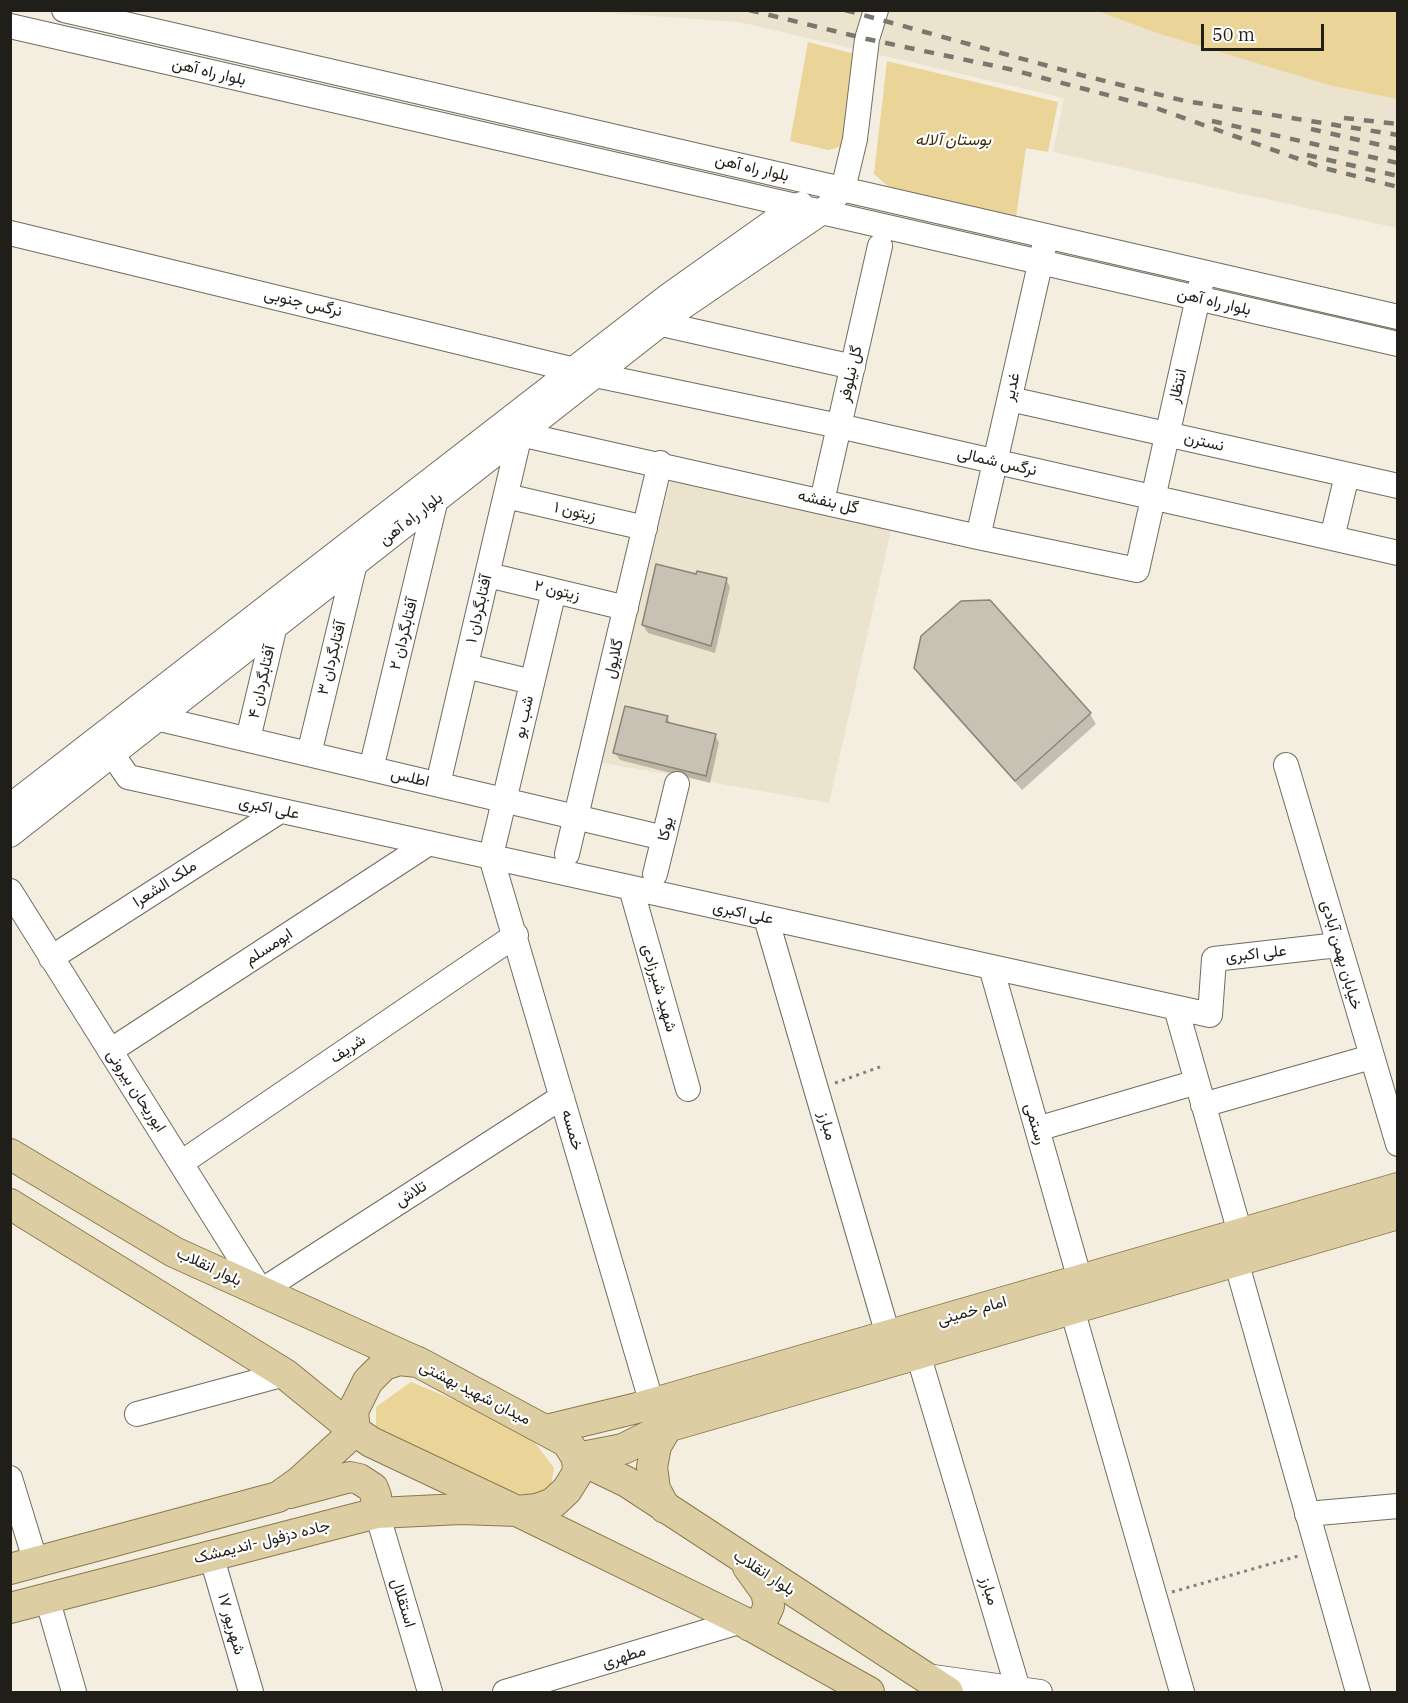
<!DOCTYPE html>
<meta charset="utf-8">
<style>
body{margin:0}
#map{position:relative;width:1408px;height:1703px;overflow:hidden;background:#f3eee0;font-family:"IBM Plex Serif",serif}
canvas{display:block}
.frame{position:absolute;inset:0;border:12px solid #201e19;pointer-events:none}
.scale{position:absolute;left:1201px;top:24px;width:123px;height:27px;box-sizing:border-box;border:3px solid #201e19;border-top:0;padding-left:8px;font-size:18px;line-height:21px;white-space:nowrap;color:#201e19;-webkit-text-stroke:4px #fff;paint-order:stroke}
</style>
<div id="map">
<canvas width="1408" height="1703"></canvas>
<div class="frame"></div>
<div class="scale">50 m</div>
</div>
<script>
const g = document.querySelector('canvas').getContext('2d');
g.lineJoin = 'round';
function fillPath(path, color) { g.fillStyle = color; g.fill(path, 'evenodd'); }
const shape = rows => new Path2D(rows.map(r => 'M' + r).join(''));
function stroke(path, color, width, dash) { g.strokeStyle = color; g.lineWidth = width; g.lineCap = dash ? 'butt' : 'round'; g.setLineDash(dash || []); g.stroke(path); }
function label(font, color, halo, rows, align = 'center') {
  g.font = font + ' "IBM Plex Serif",Vazirmatn,serif'; g.lineWidth = 4.5; g.setLineDash([]); g.textBaseline = 'middle'; g.strokeStyle = halo; g.fillStyle = color; for (const [text, x, y, turn = 0] of rows) {
    g.save(); g.translate(x, y); g.rotate((+turn || 0) * Math.PI / 180); g.textAlign = isNaN(turn) ? turn : align; if (halo) g.strokeText(text, 0, 0); g.fillText(text, 0, 0); g.restore();
  }
}
const built = shape([
 [578,11,1397,11,1397,228,1053,152,1064,98,739,22],
 [673,470,893,522,829,803,598,762]
]);
const green = shape([
 [1098,11,1397,11,1397,99,1329,85,1154,32],
 [808,42,855,54,843,146,828,150,790,141],
 [887,61,1058,102,1048,152,1026,148,1016,217,891,189,874,174],
 [411,1382,478,1410,533,1440,554,1468,551,1486,534,1498,510,1491,376,1427,376,1407]
]);
const shadow = shape([
 [697,576,726,579,730,587,715,653,648,633,643,625],
 [916,668,1090,714,1096,724,1022,790,922,679],
 [667,717,671,725,715,735,719,743,710,783,620,760,615,753]
]);
const building = shape([
 [656,564,696,574,697,571,727,578,711,646,642,625,656,564],
 [990,600,1091,713,1015,781,914,668,921,636,961,601,990,600],
 [625,706,668,716,666,722,716,734,706,776,613,753,625,706]
]);
const path = shape([
 [835,1083,880,1067],
 [1172,1592,1298,1556]
]);
const minor = shape([
 [64,10,1398,317],
 [10,26,1398,344],
 [10,233,595,375,839,426,1398,553],
 [662,324,853,367],
 [1010,399,1398,486],
 [506,496,645,528],
 [822,501,880,246],
 [978,537,1044,247],
 [1332,538,1347,475],
 [488,575,626,608],
 [466,666,532,682],
 [156,718,664,838],
 [248,739,275,625],
 [112,754,128,777,1210,1015,1214,959,1338,945],
 [309,754,355,563],
 [1286,765,1398,1144],
 [371,769,436,499],
 [438,784,520,434,978,537,1137,570,1201,284],
 [10,806,669,295,793,207,801,204],
 [10,835,680,309,821,213,843,189,855,139,867,39,876,10],
 [494,843,554,591],
 [567,854,660,463],
 [491,857,652,1404],
 [655,874,677,784],
 [631,888,688,1089],
 [10,891,261,1291,562,1097],
 [766,918,888,1335],
 [51,958,280,811],
 [991,967,1080,1280],
 [1176,1008,1240,1233],
 [110,1051,429,843],
 [1203,1105,1371,1057],
 [1037,1129,1197,1082],
 [181,1163,516,935],
 [1236,1261,1358,1692],
 [1072,1309,1182,1692],
 [918,1354,1018,1689],
 [137,1414,285,1374],
 [10,1478,36,1563],
 [377,1513,430,1692],
 [1307,1514,1398,1506],
 [211,1555,251,1692],
 [47,1598,74,1692],
 [926,1676,1040,1692],
 [505,1692,742,1621]
]);
const major = shape([
 [10,1154,174,1252,415,1361],
 [10,1204,285,1374,355,1431,299,1482,278,1497,10,1569],
 [546,1430,637,1408,1398,1188],
 [577,1458,623,1449,667,1427,1398,1214],
 [577,1458,627,1482,948,1692],
 [290,1493,350,1477,359,1479,373,1488,376,1496,377,1513],
 [665,1508,655,1489,652,1467,656,1446,667,1427],
 [748,1567,766,1592,769,1606,763,1619,750,1626],
 [10,1608,377,1513,461,1509,517,1511,537,1509,553,1503,567,1490,578,1472,577,1458,567,1442,418,1362,399,1360,384,1365,368,1381,353,1411,355,1431,371,1442,517,1511,742,1621,869,1692]
]);
const rail = shape([
 [749,10,867,39,1009,69,1153,107,1324,168,1398,187],
 [845,10,1081,75,1185,101,1398,135],
 [1344,118,1398,124],
 [1212,121,1398,163],
 [1311,129,1398,149],
 [1307,155,1398,176]
]);
const streetNames = [
 ["بلوار راه آهن",209,72,13],
 ["بلوار راه آهن",752,168,13],
 ["بلوار راه آهن",1214,302,13],
 ["نرگس جنوبی",303,303,13],
 ["گل نیلوفر",851,374,-77],
 ["انتظار",1178,386,-77],
 ["غدیر",1012,387,-77],
 ["نسترن",1204,442,13],
 ["نرگس شمالی",997,462,13],
 ["گل بنفشه",828,502,13],
 ["زیتون ۱",575,512,13],
 ["بلوار راه آهن",411,519,-38],
 ["زیتون ۲",557,591,13],
 ["آفتابگردان ۱",479,609,-77],
 ["آفتابگردان ۲",404,634,-76],
 ["آفتابگردان ۳",332,658,-76],
 ["گلایول",614,659,-77],
 ["آفتابگردان ۴",262,682,-77],
 ["شب بو",524,717,-77],
 ["اطلس",410,778,13],
 ["علی اکبری",269,808,12],
 ["یوکا",666,829,-77],
 ["ملک الشعرا",165,884,-33],
 ["علی اکبری",743,913,12],
 ["ابومسلم",269,947,-33],
 ["علی اکبری",1256,954,-6],
 ["خیابان بهمن آبادی",1341,955,74],
 ["شهید شیرزادی",659,988,74],
 ["شریف",348,1049,-34],
 ["ابوریحان بیرونی",136,1091,57],
 ["رستمی",1035,1124,74],
 ["مبارز",827,1126,74],
 ["خمسه",572,1130,74],
 ["تلاش",411,1194,-33],
 ["بلوار انقلاب",209,1267,25],
 ["امام خمینی",972,1311,-16],
 ["میدان شهید بهشتی",475,1393,27],
 ["جاده دزفول -اندیمشک",262,1542,-14],
 ["بلوار انقلاب",764,1573,33],
 ["مبارز",989,1591,73],
 ["استقلال",403,1603,73],
 ["۱۷ شهریور",231,1624,74],
 ["مطهری",624,1657,-17]
];
const parkNames = [
 ["بوستان آلاله",953,140]
];
fillPath(built, '#ebe3cd');
fillPath(green, '#ead497');
fillPath(shadow, '#0003');
fillPath(building, '#c7c2b4');
stroke(building, '#8a8578', 1.5);
stroke(minor, '#716c60', 26);
stroke(major, '#8b7a4b', 32);
stroke(path, '#858178', 3, [3, 4.5]);
stroke(minor, '#fff', 24);
stroke(major, '#dccda3', 30);
stroke(rail, '#7a776e', 4.5, [10, 10]);
label('16px', '#201e19', '#fff', streetNames);
label('italic 16px', '#3a2b00', '#fff', parkNames);
</script>
